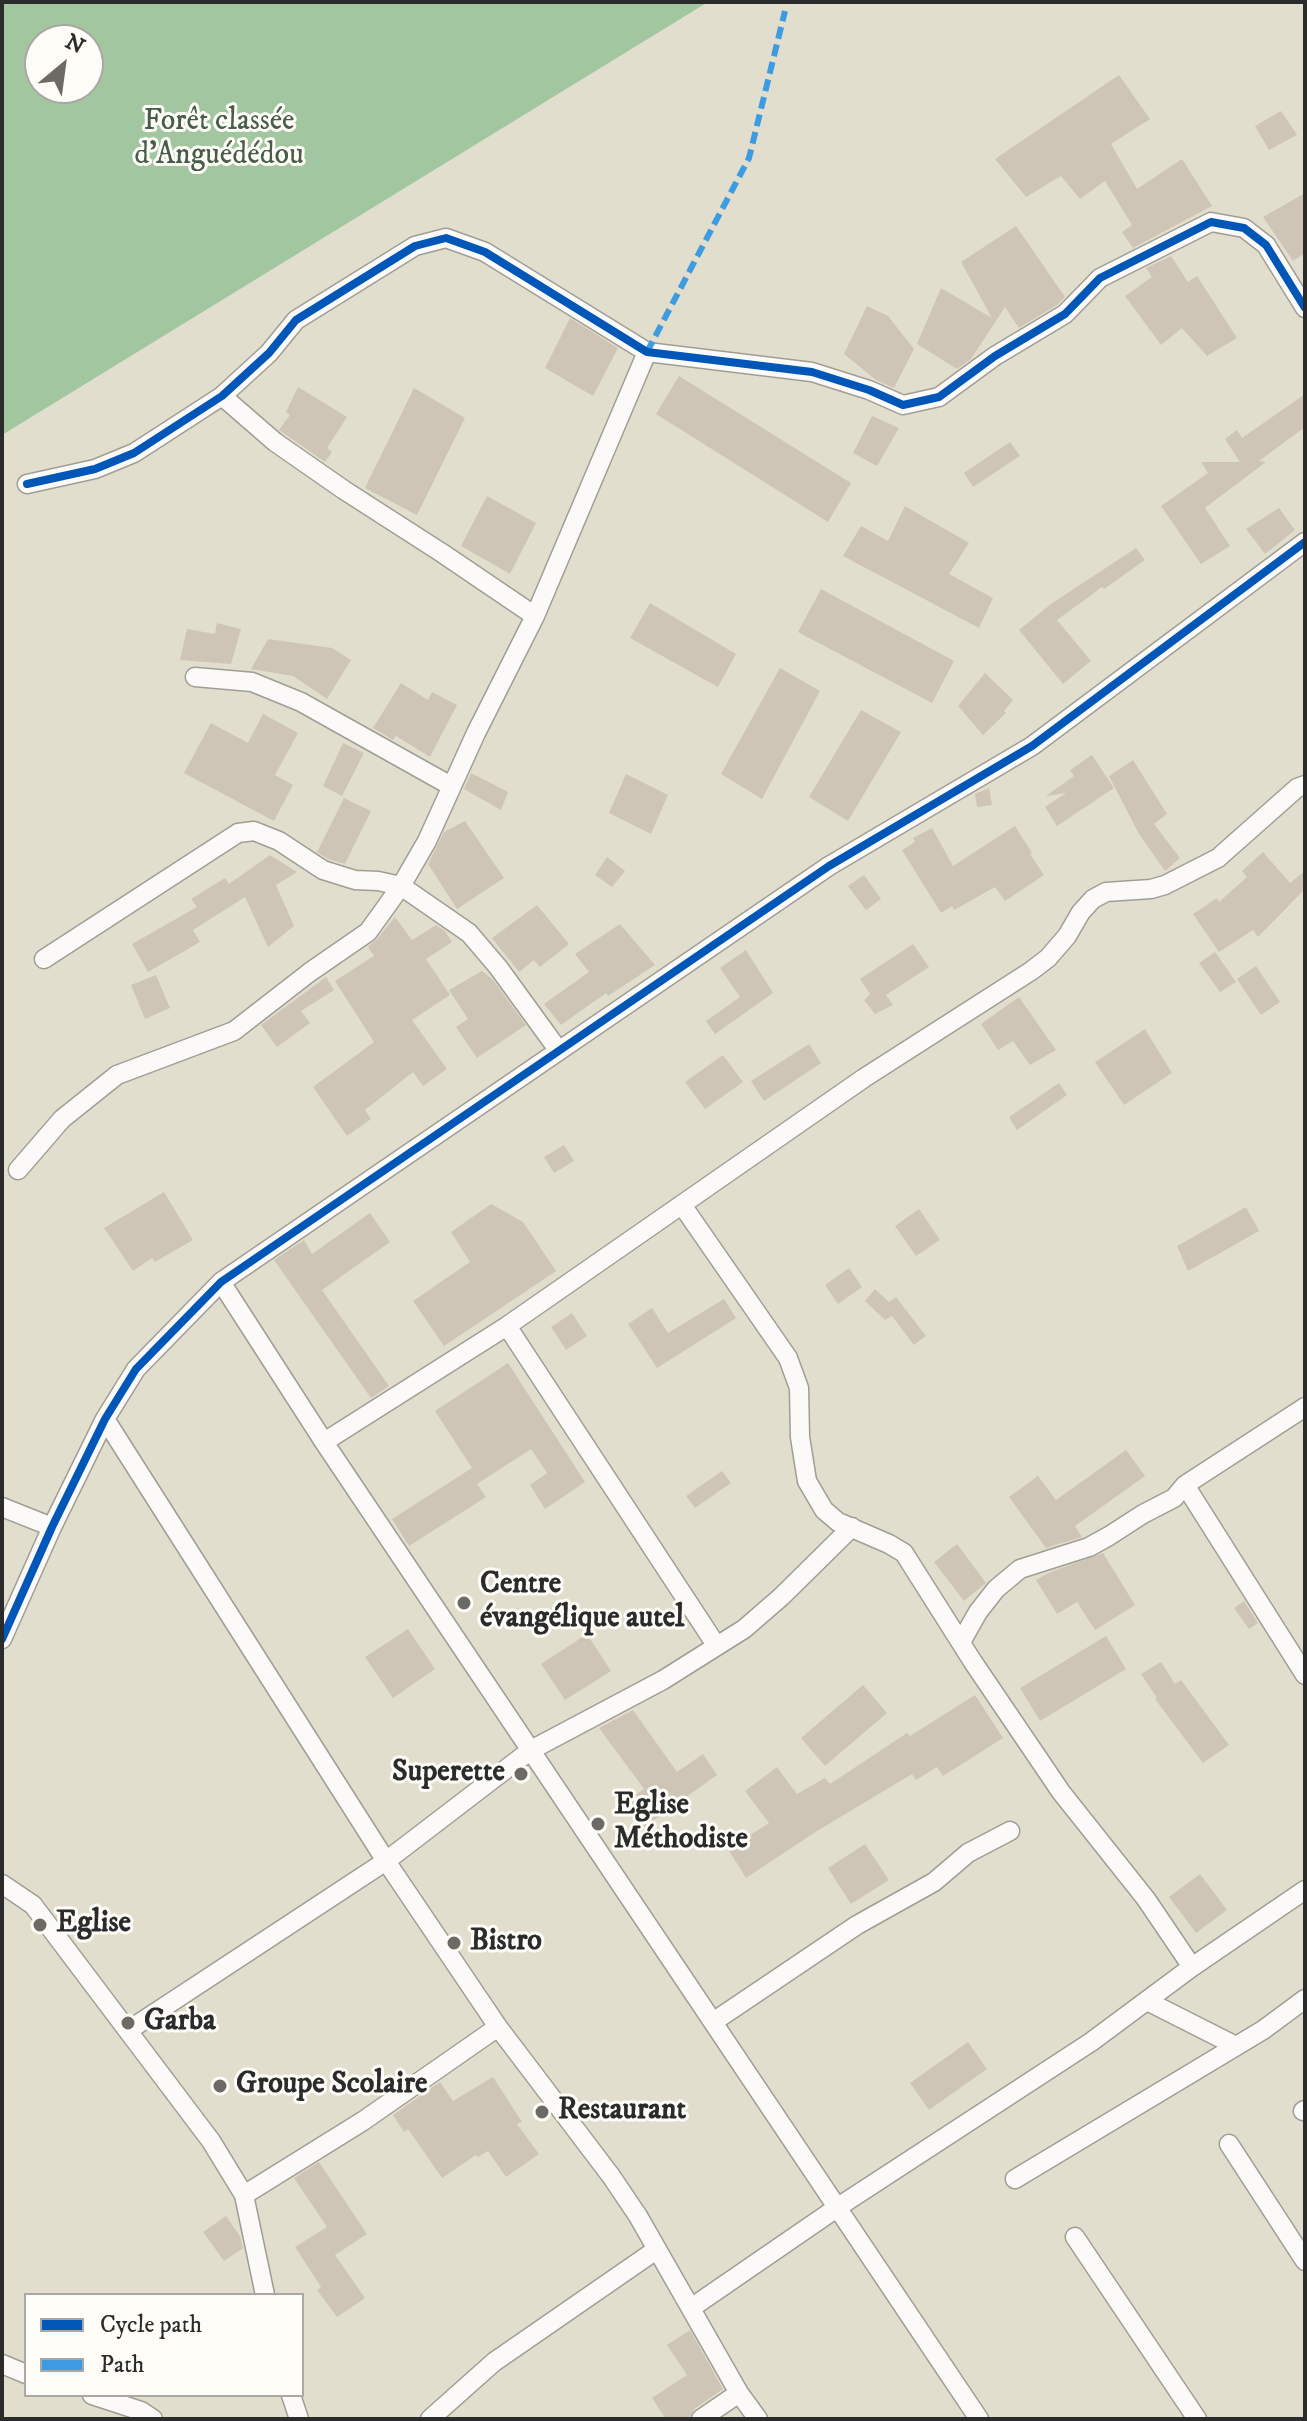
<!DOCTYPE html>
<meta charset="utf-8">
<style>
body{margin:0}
#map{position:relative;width:1307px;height:2421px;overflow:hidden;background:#e2dece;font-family:"IM FELL DW Pica",serif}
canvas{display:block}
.frame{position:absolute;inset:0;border:4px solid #2b2b2b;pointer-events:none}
.legend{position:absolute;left:24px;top:2293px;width:280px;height:104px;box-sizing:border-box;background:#fdfcf7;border:2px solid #a9a8a5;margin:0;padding:10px 14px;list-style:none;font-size:24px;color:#2b2b2b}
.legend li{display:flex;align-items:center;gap:16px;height:40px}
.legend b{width:40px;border:2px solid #a9a8a5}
.north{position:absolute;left:24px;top:24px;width:80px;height:80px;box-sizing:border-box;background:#fdfcf7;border:2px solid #a9a8a5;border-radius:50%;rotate:29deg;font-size:22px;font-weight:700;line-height:32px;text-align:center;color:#2b2b2b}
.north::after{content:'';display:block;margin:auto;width:28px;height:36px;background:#6b6a64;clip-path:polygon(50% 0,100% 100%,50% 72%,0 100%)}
</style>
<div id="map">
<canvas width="1307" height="2421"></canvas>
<div class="frame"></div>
<ul class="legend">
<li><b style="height:10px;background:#0057b8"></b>Cycle path</li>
<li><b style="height:10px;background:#3d9ce1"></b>Path</li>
</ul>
<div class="north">N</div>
</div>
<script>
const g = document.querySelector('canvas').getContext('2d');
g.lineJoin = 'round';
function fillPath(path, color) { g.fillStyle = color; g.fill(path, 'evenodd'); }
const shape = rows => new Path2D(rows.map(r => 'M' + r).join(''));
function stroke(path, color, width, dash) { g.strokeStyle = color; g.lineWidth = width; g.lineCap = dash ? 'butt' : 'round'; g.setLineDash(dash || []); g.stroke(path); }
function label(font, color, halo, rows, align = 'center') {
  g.font = font + ' "IM FELL DW Pica",serif'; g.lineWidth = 6; g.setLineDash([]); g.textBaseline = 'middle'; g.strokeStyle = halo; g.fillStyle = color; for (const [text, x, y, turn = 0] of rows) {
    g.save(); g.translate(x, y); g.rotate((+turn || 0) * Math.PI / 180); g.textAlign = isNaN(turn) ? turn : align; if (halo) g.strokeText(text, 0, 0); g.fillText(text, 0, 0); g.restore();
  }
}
const forest = shape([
 [2,2,708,2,2,435],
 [40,40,88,40,88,88,40,88]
]);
const building = shape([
 [1119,75,1150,119,1111,144,1137,189,1182,159,1212,206,1133,248,1122,232,1132,225,1105,181,1080,199,1061,176,1026,197,995,159],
 [1281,111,1297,135,1269,150,1255,126],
 [1305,193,1305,253,1293,261,1263,217],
 [1016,226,1065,297,1057,305,1019,328,1005,307,971,359,957,369,917,344,941,288,992,318,961,262],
 [1171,256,1188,282,1197,276,1237,338,1207,356,1182,328,1161,345,1125,296,1152,277,1146,268],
 [867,306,888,316,914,349,894,388,876,380,844,354],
 [570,318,618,348,593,396,545,368],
 [679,376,851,483,828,522,656,414],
 [298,387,347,417,327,448,332,452,325,462,279,430,290,415,286,412],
 [414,388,465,418,417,515,365,488],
 [1305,394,1305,427,1259,461,1266,462,1205,508,1230,546,1201,564,1161,506,1208,473,1201,462,1240,462,1225,439,1237,430,1242,438],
 [872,416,899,428,877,466,853,453],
 [1010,442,1020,456,973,487,964,473],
 [487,496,536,523,510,574,461,546],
 [905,506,969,543,949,574,993,598,979,628,843,556,861,526,888,541],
 [1279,508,1295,530,1265,554,1246,529],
 [1136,548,1145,560,1104,589,1102,587,1057,620,1091,661,1063,684,1019,630,1051,604],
 [821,589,954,661,932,703,798,632],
 [650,603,736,654,718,687,630,638],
 [217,623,241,629,231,664,180,660,187,629,215,634],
 [268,639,332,648,351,660,327,699,293,676,251,669],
 [780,668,820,691,762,799,721,774],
 [985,673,1013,700,1004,711,1006,713,983,735,958,706],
 [401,683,428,700,432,692,457,705,430,757,396,736,393,740,373,728],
 [861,710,901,732,848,821,809,797],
 [263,714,298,733,275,775,293,785,274,821,184,773,211,723,248,743],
 [343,743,364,753,342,796,323,786],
 [1092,755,1114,788,1057,826,1045,807,1066,793,1046,796,1074,776,1070,770],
 [1133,760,1167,814,1154,824,1180,858,1165,871,1139,834,1109,776],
 [471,773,508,792,501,810,464,789],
 [626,774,668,795,651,834,609,813],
 [989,788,992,805,977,807,975,794],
 [344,798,371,811,345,864,328,859,317,852],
 [465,821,504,878,457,909,428,864,444,832],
 [1015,826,1032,853,1030,854,1044,875,1005,901,995,887,954,910,952,906,941,913,902,850,915,842,913,838,932,828,953,866],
 [1263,852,1290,883,1305,871,1305,889,1258,937,1253,930,1219,952,1193,914,1217,898,1219,902,1247,877,1242,871],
 [270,855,297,872,276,885,294,926,268,947,245,897,193,930,200,942,148,972,132,944,197,907,191,899,225,878,229,884],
 [607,857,625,871,612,887,595,875],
 [864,875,881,899,866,910,848,886],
 [537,905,569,944,540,967,534,960,519,972,492,938],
 [395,917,412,940,436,925,445,931,452,942,426,959,450,995,412,1020,447,1069,423,1086,413,1072,365,1110,371,1119,347,1136,313,1087,374,1042,335,981,374,956,368,947,377,939],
 [620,924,655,965,608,996,606,993,561,1025,544,1004,589,972,575,954],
 [913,944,929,967,886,995,893,1005,875,1014,864,1000,870,994,860,979],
 [746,950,773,993,715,1034,706,1021,740,997,720,968],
 [1215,952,1236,982,1220,992,1199,963],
 [1256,966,1280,1002,1261,1015,1237,979],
 [482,971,493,980,526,1025,477,1058,456,1027,468,1019,449,990],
 [156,975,170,1008,145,1019,131,985],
 [326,977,334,990,301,1011,310,1023,277,1047,261,1025],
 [1019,997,1056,1050,1030,1065,1013,1041,998,1050,981,1024],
 [1145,1029,1172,1073,1124,1105,1095,1062],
 [809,1044,821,1063,764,1101,751,1081],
 [723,1055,743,1082,705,1109,685,1082],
 [1059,1083,1067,1095,1017,1130,1009,1117],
 [564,1145,574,1161,554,1173,544,1157],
 [164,1192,193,1240,155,1262,152,1258,133,1271,104,1228],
 [491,1204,523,1222,556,1271,444,1346,413,1301,470,1262,451,1232],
 [1246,1207,1259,1231,1188,1271,1177,1246],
 [919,1209,940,1240,916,1256,895,1226],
 [370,1213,390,1242,322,1290,389,1386,371,1398,274,1260,304,1240,312,1254],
 [849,1268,862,1287,838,1304,825,1285],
 [875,1289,889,1302,896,1297,926,1336,914,1345,892,1316,885,1320,865,1301],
 [724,1299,736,1318,657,1368,628,1324,652,1308,668,1333],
 [572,1313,587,1336,566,1350,551,1327],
 [508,1363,585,1482,545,1509,530,1485,547,1473,531,1449,477,1484,486,1497,409,1546,392,1519,472,1468,435,1411],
 [1126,1450,1145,1476,1075,1526,1082,1537,1046,1548,1009,1497,1038,1476,1056,1500],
 [722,1471,731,1483,695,1508,686,1496],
 [957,1544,986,1583,964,1601,934,1562],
 [1103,1553,1135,1605,1095,1630,1077,1602,1057,1614,1036,1580,1048,1573],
 [1244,1601,1258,1623,1249,1629,1234,1608],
 [408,1629,435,1669,393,1698,365,1657],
 [587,1634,611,1671,565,1700,541,1664],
 [1106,1636,1126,1669,1040,1721,1020,1688],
 [1161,1662,1175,1684,1181,1680,1229,1745,1203,1763,1155,1699,1157,1698,1141,1674],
 [863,1685,887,1713,825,1766,801,1738],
 [975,1695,1003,1738,943,1776,937,1767,916,1780,912,1774,817,1831,746,1878,728,1849,769,1823,745,1791,777,1767,797,1794,825,1778,830,1784,907,1733,910,1736],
 [633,1710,677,1772,703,1754,717,1775,641,1829,623,1804,644,1789,599,1728],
 [865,1844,889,1880,851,1904,828,1868],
 [1200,1874,1227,1910,1196,1933,1169,1897],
 [968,2042,987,2069,929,2110,910,2083],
 [493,2077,522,2122,517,2124,539,2154,506,2177,488,2151,478,2157,476,2155,442,2178,408,2129,404,2132,393,2115,440,2082,453,2101],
 [319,2162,367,2234,335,2255,365,2298,337,2317,317,2290,321,2287,295,2247,327,2227,294,2178],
 [226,2216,240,2236,243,2248,224,2261,203,2232],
 [690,2330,723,2389,694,2409,689,2419,666,2419,652,2398,687,2375,667,2345]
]);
const street = shape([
 [222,396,275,442,344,490,442,553,535,616],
 [27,484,95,469,134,453,222,396,269,353,296,320,415,246,446,238,485,252,647,352,812,372,869,390,903,405,939,397,995,356,1065,314,1100,278,1211,222,1244,228,1266,245,1305,308],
 [195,677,252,682,301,702,451,786],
 [44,959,238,833,254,831,279,841,323,870,355,880,378,881,401,886,469,933,498,967,559,1051],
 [18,1170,62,1119,117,1075,234,1031,310,972,368,932,401,886,427,841,476,733,535,616,647,352],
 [682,1205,788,1358,799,1388,800,1437,807,1481,824,1510,838,1522,889,1544,904,1553,973,1662,1061,1792,1146,1899,1192,1967],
 [221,1282,324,1442,979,2419],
 [507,1326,716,1645],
 [105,1419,386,1861,498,2027,611,2176,638,2216,739,2393,758,2419],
 [324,1442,507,1326,864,1078,1031,971,1048,958,1067,936,1081,912,1093,899,1106,892,1151,889,1165,885,1218,858,1297,788,1305,785],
 [1185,1485,1305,1675],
 [2,1507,52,1527],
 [2,1639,52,1527,105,1419,136,1369,221,1282,829,866,1032,746,1305,542],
 [961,1642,978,1612,996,1589,1020,1569,1089,1547,1109,1536,1143,1514,1174,1498,1185,1485,1305,1407],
 [2,1884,33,1905,211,2141,244,2195,265,2295],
 [1147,2001,1236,2046],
 [713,2022,857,1925,934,1882,968,1853,1010,1831],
 [129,2030,386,1861,531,1750,663,1680,744,1629,781,1597,852,1527],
 [1303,2111,1305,2110],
 [1229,2144,1305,2261],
 [1015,2179,1263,2030,1305,1999],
 [244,2195,363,2121,498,2027],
 [1075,2237,1197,2419],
 [691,2308,838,2207,1091,2042,1192,1967,1305,1890],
 [2,2364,26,2374],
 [92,2395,141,2411,153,2419],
 [291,2395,299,2419],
 [430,2419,494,2362,656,2250],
 [701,2419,739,2393]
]);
const quiet = shape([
 [647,352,749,158,785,11]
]);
const cycleway = shape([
 [27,484,95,469,134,453,222,396,269,353,296,320,415,246,446,238,485,252,647,352,812,372,869,390,903,405,939,397,995,356,1065,314,1100,278,1211,222,1244,228,1266,245,1305,308],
 [2,1639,52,1527,105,1419,136,1369,221,1282,829,866,1032,746,1305,542]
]);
const markers = [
 [464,1603,8,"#6b6a64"],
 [521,1774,8,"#6b6a64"],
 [598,1824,8,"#6b6a64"],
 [40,1925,8,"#6b6a64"],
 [454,1943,8,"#6b6a64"],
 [128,2023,8,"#6b6a64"],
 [220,2086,8,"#6b6a64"],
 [542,2112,8,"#6b6a64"]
];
const parkNames = [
 ["Forêt classée",219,123],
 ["d’Anguédédou",219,157]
];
const poiNames = [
 ["Centre",480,1586],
 ["évangélique autel",480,1620],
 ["Superette",505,1774,"right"],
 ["Eglise",614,1807],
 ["Méthodiste",614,1841],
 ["Eglise",56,1925],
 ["Bistro",470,1943],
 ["Garba",144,2023],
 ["Groupe Scolaire",236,2086],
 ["Restaurant",558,2112]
];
fillPath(forest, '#a2c69f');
fillPath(building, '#cec5b6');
stroke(street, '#a09e94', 21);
stroke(street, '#fbfaf8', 18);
stroke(quiet, '#3d9ce1', 6, [12, 6]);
stroke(cycleway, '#0057b8', 8);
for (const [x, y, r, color] of markers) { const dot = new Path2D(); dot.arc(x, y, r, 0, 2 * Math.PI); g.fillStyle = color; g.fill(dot); stroke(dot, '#fdfcf7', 3); }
label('30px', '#475d48', '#fdfcf7', parkNames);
label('bold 30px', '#2b2b2b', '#fdfcf7', poiNames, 'left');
</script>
